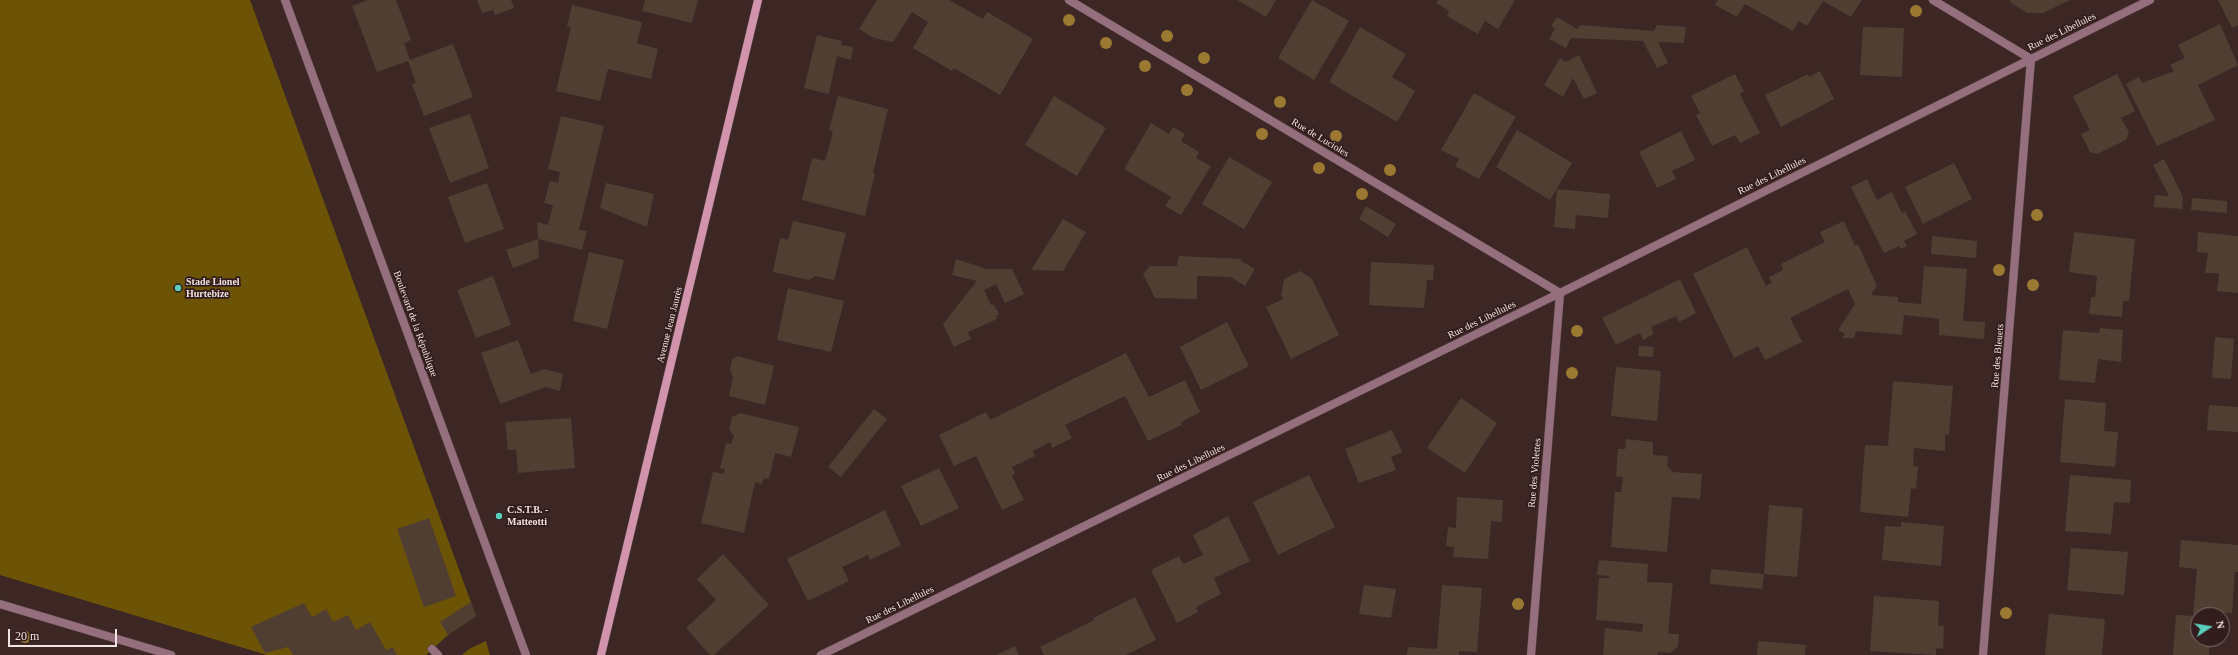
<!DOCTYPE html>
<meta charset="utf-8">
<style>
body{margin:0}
#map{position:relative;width:2238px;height:655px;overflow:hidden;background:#3c2725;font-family:"Times New Roman",serif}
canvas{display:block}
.north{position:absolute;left:2190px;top:607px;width:40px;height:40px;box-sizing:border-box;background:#321d1c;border:1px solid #7f6d6b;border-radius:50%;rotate:78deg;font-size:11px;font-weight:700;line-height:16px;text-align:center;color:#f2e4e2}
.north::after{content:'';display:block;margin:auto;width:14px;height:18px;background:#5bcebc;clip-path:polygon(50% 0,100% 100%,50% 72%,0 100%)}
.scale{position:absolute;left:8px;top:629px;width:109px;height:18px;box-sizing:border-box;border:2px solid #f2e4e2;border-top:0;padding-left:5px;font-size:12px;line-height:14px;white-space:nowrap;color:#f2e4e2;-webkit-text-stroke:3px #321d1c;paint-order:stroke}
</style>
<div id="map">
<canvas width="2238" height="655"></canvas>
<div class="north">N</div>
<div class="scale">20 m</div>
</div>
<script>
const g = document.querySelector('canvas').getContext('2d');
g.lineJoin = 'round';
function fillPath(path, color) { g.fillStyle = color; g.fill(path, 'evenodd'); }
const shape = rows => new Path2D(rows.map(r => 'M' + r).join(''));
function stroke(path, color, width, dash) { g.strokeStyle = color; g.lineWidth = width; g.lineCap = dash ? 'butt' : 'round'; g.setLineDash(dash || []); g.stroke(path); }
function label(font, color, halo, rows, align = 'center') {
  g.font = font + ' "Times New Roman",serif'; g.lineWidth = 3.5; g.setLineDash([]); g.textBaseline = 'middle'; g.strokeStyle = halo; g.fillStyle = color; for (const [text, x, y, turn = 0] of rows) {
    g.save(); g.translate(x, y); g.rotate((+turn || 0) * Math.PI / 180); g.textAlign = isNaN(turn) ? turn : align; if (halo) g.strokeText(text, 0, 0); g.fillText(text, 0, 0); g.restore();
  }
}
const green = shape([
 [0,0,250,0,476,616,448,635,426,655,267,655,0,575],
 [486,641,490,655,462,655,469,649]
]);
const building = shape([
 [368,0,396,0,411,40,404,43,410,60,453,44,473,97,424,116,412,84,416,83,408,61,377,72,352,6],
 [477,0,511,0,514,8,495,15,493,10,482,13],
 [645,0,698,0,692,23,642,11],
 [877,0,949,0,983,19,987,12,1033,39,1000,95,954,68,952,71,913,48,928,22,912,12,893,42,874,38,859,29],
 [1237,0,1276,0,1266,17],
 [1312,0,1349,21,1314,80,1278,58],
 [1438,0,1515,0,1498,29,1485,21,1478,34,1447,16,1449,11,1436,3],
 [1718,0,1862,0,1851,17,1823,1,1807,26,1799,21,1793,31,1745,4,1737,17,1715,5],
 [2010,0,2070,0,2043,13,2027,13,2011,3],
 [2218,0,2238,0,2238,25,2232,28],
 [572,5,642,22,637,43,658,49,651,79,608,69,600,101,556,91,571,27,567,26],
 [1557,17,1577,29,1580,25,1654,31,1657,25,1686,27,1684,43,1658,42,1668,63,1657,68,1643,41,1571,38,1566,48,1549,39,1555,28,1551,26],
 [2220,24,2238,65,2198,85,2215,120,2157,146,2126,84,2139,77,2142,83,2174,71,2170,65,2185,58,2178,45],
 [1360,27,1406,54,1392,77,1415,91,1397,122,1329,82],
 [1863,27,1904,28,1902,77,1860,75],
 [817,35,842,41,841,45,853,47,851,60,837,56,829,94,804,88],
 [1579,55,1597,93,1584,99,1573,78,1563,97,1544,85,1560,58,1566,62],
 [1820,71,1834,99,1781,127,1765,95,1808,74,1809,77],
 [1735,74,1744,91,1740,94,1760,133,1740,143,1735,135,1712,146,1696,115,1700,113,1691,96],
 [2117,74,2135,111,2121,118,2129,132,2126,140,2097,154,2090,152,2081,134,2090,130,2073,96],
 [1474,93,1516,117,1479,179,1455,166,1459,159,1441,150],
 [838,96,888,109,873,173,875,173,865,216,802,200,812,158,825,161,833,132,829,130],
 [1054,96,1106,128,1077,176,1025,145],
 [470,114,489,168,450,183,429,128],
 [561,116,604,126,579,230,587,231,582,250,538,239,539,258,513,268,506,250,538,239,537,222,548,225,553,205,544,203,550,181,558,183,560,172,548,169],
 [1151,123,1169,134,1173,127,1185,134,1181,141,1199,152,1196,158,1211,166,1181,215,1165,206,1171,197,1124,169],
 [1517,130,1572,163,1550,200,1496,167],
 [1681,131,1695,160,1672,171,1676,179,1657,188,1639,152],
 [1229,157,1272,182,1244,229,1202,204],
 [2164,159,2183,197,2182,209,2154,207,2155,195,2169,196,2153,165],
 [1954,163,1972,199,1923,224,1905,187],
 [1867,179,1877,200,1892,192,1902,213,1905,211,1917,234,1904,241,1907,246,1901,249,1899,246,1884,253,1851,187],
 [487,183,504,229,465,243,448,197],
 [606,183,654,194,647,227,600,208],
 [1557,189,1610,194,1608,218,1576,215,1575,229,1554,227],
 [2192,198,2227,201,2227,213,2191,210],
 [1366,206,1396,224,1388,237,1359,219],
 [1063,219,1086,232,1063,271,1031,270],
 [793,221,846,233,834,280,816,276,809,280,773,272,780,238,788,240],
 [1844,221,1855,246,1858,244,1877,286,1871,295,1898,297,1898,302,1921,304,1924,266,1967,269,1963,321,1985,322,1984,339,1939,335,1939,319,1904,315,1902,335,1856,331,1854,338,1842,338,1845,334,1838,330,1855,304,1848,289,1790,318,1802,342,1765,360,1758,346,1734,358,1693,274,1747,247,1766,286,1772,283,1769,277,1783,270,1781,264,1825,242,1820,232],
 [2074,232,2135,239,2129,301,2123,301,2122,317,2089,314,2091,297,2095,297,2097,276,2069,272],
 [2198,232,2238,236,2238,293,2217,291,2219,273,2205,273,2208,253,2197,252],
 [1932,236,1977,241,1976,258,1931,254],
 [589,252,624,260,607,329,573,321],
 [1179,256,1242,259,1241,261,1255,269,1245,286,1231,277,1197,276,1197,299,1155,298,1143,274,1150,266,1177,266],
 [956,259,987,269,1012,269,1024,294,1005,303,996,284,984,290,991,305,994,305,999,314,996,316,997,319,968,332,971,339,954,347,943,324,977,281,952,275],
 [1371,262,1434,265,1433,280,1427,280,1424,308,1369,305],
 [1300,271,1312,279,1339,335,1291,359,1266,307,1283,299,1281,295,1284,279],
 [493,276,511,325,476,338,457,290],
 [1680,279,1696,313,1679,322,1676,316,1651,327,1654,334,1643,340,1640,333,1616,345,1602,318],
 [788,288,844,301,831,352,777,340],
 [1227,322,1249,366,1201,390,1180,347],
 [2100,328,2123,330,2121,362,2098,359,2095,383,2059,380,2063,330,2099,333],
 [2215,337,2234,339,2231,379,2212,378],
 [518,340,531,374,544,369,563,374,560,391,546,387,500,404,481,353],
 [1639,346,1654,347,1653,357,1638,356],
 [1126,353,1149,397,1185,380,1200,412,1181,422,1182,425,1148,441,1125,396,1065,425,1072,438,1052,448,1050,442,1033,451,1035,456,1012,467,1015,474,1012,476,1024,500,1002,510,976,456,954,466,939,435,986,412,990,420],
 [738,356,774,366,765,405,729,396,733,377,730,370,732,359],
 [1616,367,1661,371,1657,421,1611,416],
 [1893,381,1953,386,1949,435,1945,434,1945,451,1914,448,1913,466,1918,467,1916,489,1911,488,1908,517,1860,512,1865,445,1888,446],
 [1461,398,1497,423,1465,473,1427,448],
 [2065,399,2106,403,2104,431,2118,432,2115,467,2060,462],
 [2209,405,2238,407,2238,432,2207,430],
 [874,409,887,419,841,477,828,467],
 [740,413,799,427,791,457,775,453,769,479,764,478,762,484,755,482,744,533,701,523,713,472,724,474,725,469,720,468,726,443,731,444,734,436,729,429,732,417],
 [571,418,575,468,518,473,516,450,508,450,505,422],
 [1392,430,1402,452,1391,457,1396,470,1359,483,1345,449],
 [1626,439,1653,442,1653,455,1668,456,1667,466,1673,472,1702,474,1700,499,1672,497,1667,552,1611,547,1615,492,1621,492,1623,477,1616,476,1618,449,1625,449],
 [939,468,959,508,921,526,901,486],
 [1309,475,1335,527,1278,555,1253,502],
 [2070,475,2131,480,2130,503,2114,502,2111,534,2065,531],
 [1457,497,1503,500,1502,522,1491,521,1488,559,1453,557,1454,547,1446,546,1448,527,1456,528],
 [1769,505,1803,508,1797,577,1764,574],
 [885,510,901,545,870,560,868,555,842,567,849,581,808,601,787,559],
 [1228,516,1250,561,1214,578,1221,594,1196,607,1198,612,1177,623,1151,570,1179,556,1183,564,1203,555,1193,535],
 [429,518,456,596,424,607,397,529],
 [1901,522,1944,526,1941,566,1882,560,1885,526,1901,527],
 [2181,540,2238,545,2238,572,2235,572,2232,613,2212,612,2212,615,2198,615,2198,639,2210,639,2209,655,2173,655,2176,615,2193,616,2197,569,2179,567],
 [2071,548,2128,552,2124,595,2067,590],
 [723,554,769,605,714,655,710,655,686,628,716,600,697,579],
 [1599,560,1648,564,1647,582,1673,583,1668,634,1679,634,1678,647,1670,653,1658,652,1658,655,1603,655,1605,628,1642,632,1643,624,1596,620,1599,578,1609,578,1609,576,1597,575],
 [1711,569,1764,574,1762,589,1710,584],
 [1364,585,1396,589,1391,618,1359,614],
 [1442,585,1482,588,1477,652,1459,651,1459,655,1407,655,1408,647,1437,649],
 [1874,596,1939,601,1938,626,1944,626,1943,649,1936,648,1936,655,1870,651],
 [1135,597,1156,640,1126,655,1044,655,1040,647,1094,620,1093,618],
 [471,602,476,616,448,635,440,622],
 [304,603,312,617,326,609,333,622,348,615,356,630,370,622,386,650,393,647,397,655,293,655,288,647,265,653,251,627],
 [2049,614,2105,619,2102,655,2045,655],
 [1758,641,1806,645,1805,655,1757,655],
 [1015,646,1019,655,996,655]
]);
const service = shape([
 [0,604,171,655],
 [432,649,438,655]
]);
const minor = shape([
 [285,0,526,655],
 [1069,0,1560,293,1531,655],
 [1933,0,2031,59,1983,655],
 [821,655,1560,293,2150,0]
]);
const secondary = shape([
 [601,655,758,0]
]);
const trees = [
 [1916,11],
 [1069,20],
 [1167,36],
 [1106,43],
 [1204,58],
 [1145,66],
 [1187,90],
 [1280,102],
 [1262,134],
 [1336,136],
 [1319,168],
 [1390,170],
 [1362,194],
 [2037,215],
 [1999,270],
 [2033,285],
 [1577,331],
 [1572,373],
 [1518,604],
 [2006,613],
 [25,637]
];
const markers = [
 [178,288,4,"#5bcebc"],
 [499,516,4,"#5bcebc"]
];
const streetNames = [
 ["Rue des Libellules",2062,32,-26],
 ["Rue de Lucioles",1320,138,31],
 ["Rue des Libellules",1772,176,-26],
 ["Rue des Libellules",1482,320,-26],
 ["Boulevard de la République",415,324,70],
 ["Avenue Jean Jaurès",670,325,-76],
 ["Rue des Bleuets",1998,356,-85],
 ["Rue des Libellules",1191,463,-26],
 ["Rue des Violettes",1535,473,-85],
 ["Rue des Libellules",900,605,-26]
];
const poiNames = [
 ["Stade Lionel",186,282],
 ["Hurtebize",186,294],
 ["C.S.T.B. -",507,510],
 ["Matteotti",507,522]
];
fillPath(green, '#6c5306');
fillPath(building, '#503e32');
stroke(service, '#594543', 9);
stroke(minor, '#594543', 9);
stroke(secondary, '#594543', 9);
stroke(service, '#966f7e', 8);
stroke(minor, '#966f7e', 8);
stroke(secondary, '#d194ac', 8);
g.fillStyle = '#9c7931';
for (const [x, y] of trees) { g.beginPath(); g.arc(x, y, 6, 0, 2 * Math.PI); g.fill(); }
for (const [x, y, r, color] of markers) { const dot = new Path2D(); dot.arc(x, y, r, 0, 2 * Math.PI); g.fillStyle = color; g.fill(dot); stroke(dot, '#321d1c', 1.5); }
label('10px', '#f2e4e2', '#321d1c', streetNames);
label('bold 10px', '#f2e4e2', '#321d1c', poiNames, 'left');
</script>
